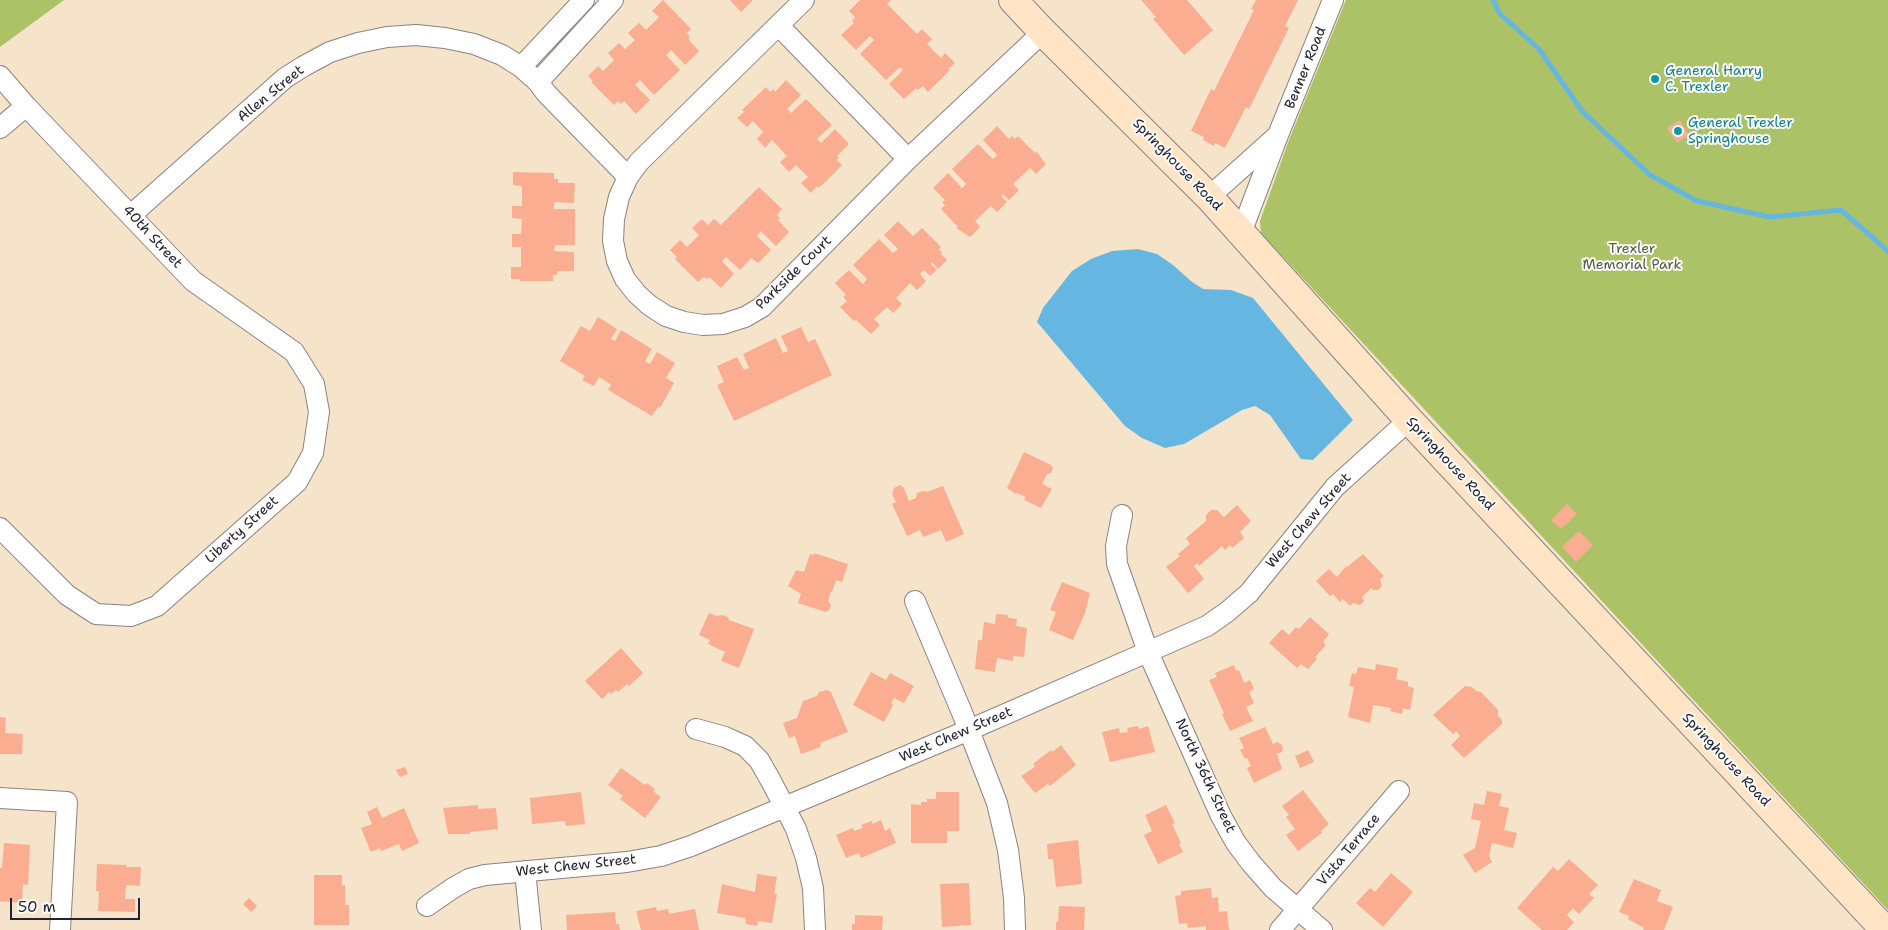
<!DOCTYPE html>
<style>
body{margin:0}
#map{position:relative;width:1888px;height:930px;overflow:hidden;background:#f5e3ca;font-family:"Shantell Sans",sans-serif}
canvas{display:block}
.scale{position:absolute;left:10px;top:898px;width:130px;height:22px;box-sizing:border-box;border:2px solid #22223b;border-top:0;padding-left:6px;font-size:15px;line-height:18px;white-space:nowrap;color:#22223b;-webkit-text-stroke:4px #fdfcf7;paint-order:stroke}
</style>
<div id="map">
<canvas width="1888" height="930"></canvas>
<div class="scale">50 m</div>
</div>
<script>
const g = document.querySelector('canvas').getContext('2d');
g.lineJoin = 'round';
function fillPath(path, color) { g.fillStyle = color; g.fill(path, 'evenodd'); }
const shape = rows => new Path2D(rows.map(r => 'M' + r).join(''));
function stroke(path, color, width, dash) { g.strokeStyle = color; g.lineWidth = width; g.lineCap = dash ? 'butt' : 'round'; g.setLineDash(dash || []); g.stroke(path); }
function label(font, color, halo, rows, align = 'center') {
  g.font = font + ' "Shantell Sans",sans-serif'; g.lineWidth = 4; g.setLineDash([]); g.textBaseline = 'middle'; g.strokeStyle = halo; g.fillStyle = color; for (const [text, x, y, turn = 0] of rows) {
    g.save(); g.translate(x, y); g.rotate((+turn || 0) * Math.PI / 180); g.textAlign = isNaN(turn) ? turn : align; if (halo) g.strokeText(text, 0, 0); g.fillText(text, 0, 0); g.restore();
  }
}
const green = shape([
 [0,0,64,0,0,47],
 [1346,0,1888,0,1888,910,1261,233,1260,221,1289,140]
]);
const water = shape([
 [1138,249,1157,254,1173,265,1192,282,1203,289,1231,290,1253,298,1353,420,1313,460,1301,459,1270,415,1255,406,1242,410,1184,444,1165,448,1142,438,1125,426,1037,322,1043,308,1072,271,1091,259,1112,251]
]);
const stream = shape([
 [1493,0,1500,14,1539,49,1582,111,1650,175,1697,201,1770,217,1841,210,1888,251]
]);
const building = shape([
 [663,0,691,29,687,33,690,37,688,39,699,51,685,65,671,50,666,55,680,70,654,95,640,80,635,85,650,100,636,114,624,101,621,104,618,101,614,105,591,82,593,81,588,76,598,66,603,71,614,60,608,53,619,43,625,49,635,40,628,33,639,23,646,30,659,17,652,11],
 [730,0,753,0,741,12],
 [860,0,891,0,887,4,917,34,922,29,932,39,927,44,941,58,945,53,955,63,948,69,950,70,928,92,923,86,918,90,916,88,904,99,889,84,903,70,900,67,886,80,860,54,874,40,870,36,856,50,841,35,854,23,852,21,855,17,849,11],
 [1141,0,1187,0,1213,30,1184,55,1153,19,1156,17],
 [1256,0,1298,0,1285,26,1289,28,1249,109,1246,107,1225,148,1215,143,1214,146,1203,140,1204,137,1191,131,1211,89,1214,91,1254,10,1251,9],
 [786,80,801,95,787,109,791,113,806,99,832,125,817,139,821,143,835,129,849,144,837,156,839,158,837,160,842,165,819,188,817,186,811,193,801,183,808,177,796,165,789,172,780,162,787,156,772,140,765,148,757,139,763,132,753,121,747,127,737,118,744,112,742,110,766,87,770,92,773,89,775,92],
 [1680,120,1689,135,1677,143,1667,128],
 [997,126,1009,139,1012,136,1015,139,1018,136,1035,153,1036,151,1046,164,1036,174,1030,168,1013,184,1019,190,1009,200,1003,194,1001,196,1007,202,997,212,991,206,975,221,980,227,970,237,956,228,958,227,941,209,945,205,942,202,945,200,933,188,948,173,962,188,966,184,952,169,978,144,993,159,997,155,983,140],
 [513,172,554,173,554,179,558,179,558,183,575,183,574,203,554,202,554,209,575,209,575,245,555,245,554,251,574,252,574,271,557,271,557,275,553,275,553,281,520,281,520,279,511,279,511,267,521,267,521,247,512,247,512,234,521,234,522,219,512,218,512,206,522,206,522,186,513,185],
 [759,187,782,209,777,215,780,218,778,220,789,232,776,246,761,231,757,236,771,250,758,263,751,258,740,270,726,257,722,261,734,274,721,288,709,277,707,279,704,277,698,282,675,259,677,257,670,250,680,240,687,247,699,235,692,228,702,219,708,225,714,219,721,225],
 [898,221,913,236,922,228,941,247,939,249,942,253,941,254,947,260,938,269,932,262,931,264,937,270,930,276,924,270,920,274,926,281,917,290,910,283,896,298,902,304,893,313,887,307,874,319,880,325,871,334,856,320,854,321,840,307,847,301,843,297,846,295,835,283,849,270,863,284,867,279,853,265,879,239,893,253,898,249,884,235],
 [598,317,617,329,611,339,615,341,621,330,652,349,645,361,650,364,657,352,675,363,666,378,674,383,660,408,658,407,652,416,608,390,611,385,610,384,599,377,594,386,582,380,585,376,560,361,581,326,590,331],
 [801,327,808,342,815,339,832,375,734,421,717,385,724,382,717,366,737,357,744,370,749,368,743,354,776,338,783,353,788,351,781,336],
 [1024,452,1051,465,1053,468,1051,473,1047,474,1042,484,1052,489,1041,508,1024,500,1026,497,1017,493,1016,494,1007,488],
 [900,485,904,488,909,501,916,498,917,493,923,491,927,492,943,486,964,534,946,542,941,530,923,537,920,530,907,536,892,504,896,502,892,494,894,488],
 [1567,504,1577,514,1561,529,1551,520],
 [1237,505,1251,521,1240,532,1244,538,1232,548,1230,545,1225,550,1222,546,1199,566,1197,563,1194,566,1204,579,1188,593,1166,567,1180,556,1178,554,1190,544,1186,538,1206,521,1206,515,1211,510,1217,510,1224,517],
 [1579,531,1593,545,1576,562,1562,547],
 [814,553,848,564,842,582,836,580,832,592,831,591,828,601,831,605,829,610,826,612,798,603,801,594,788,586,796,570,804,572,810,554,814,555],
 [1363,554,1384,576,1380,579,1382,586,1378,590,1373,590,1371,588,1362,597,1364,601,1360,605,1353,603,1350,606,1343,599,1340,602,1333,594,1330,596,1316,581,1329,569,1337,577,1346,566,1347,567],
 [1062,582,1090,593,1085,613,1073,640,1049,630,1056,612,1050,610],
 [709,613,717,616,722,615,728,617,729,620,754,629,739,668,721,661,725,652,708,644,710,640,699,635],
 [998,614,1007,615,1009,618,1017,619,1016,626,1027,628,1024,657,1013,656,1013,661,997,658,995,672,975,669,978,640,982,640,984,622,995,624,996,615],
 [1310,617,1329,634,1323,642,1326,645,1315,657,1317,659,1308,669,1301,664,1297,668,1269,643,1282,629,1289,635,1296,627,1299,629],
 [621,648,643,673,629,686,627,684,618,692,616,690,611,694,609,692,602,699,585,681],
 [1376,664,1398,668,1396,679,1408,682,1408,686,1414,688,1410,710,1403,708,1402,714,1390,711,1391,708,1373,705,1370,723,1348,717,1354,687,1349,686,1352,673,1356,674,1358,667,1375,670],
 [1234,665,1236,671,1239,670,1244,683,1250,680,1254,689,1249,692,1254,703,1246,707,1253,721,1230,731,1222,714,1224,713,1209,680,1217,677,1215,673],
 [871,672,886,680,890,673,914,686,904,703,894,698,891,703,893,705,884,722,853,705],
 [1465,686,1472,687,1476,691,1481,692,1498,710,1498,716,1502,720,1502,724,1464,758,1451,745,1460,736,1456,731,1453,734,1433,715],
 [827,690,831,692,848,732,820,743,821,747,801,754,795,736,789,738,783,723,797,718,803,701,817,696,819,692],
 [0,717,6,718,5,733,23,734,22,754,0,754],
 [1138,726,1139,729,1148,726,1155,752,1110,762,1102,732,1119,728,1120,733,1128,732,1127,728],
 [1265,727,1273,744,1277,742,1281,744,1283,748,1282,752,1277,754,1282,769,1254,783,1247,768,1251,766,1247,758,1245,759,1240,750,1244,748,1239,738],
 [1061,745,1076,765,1050,786,1048,784,1035,793,1021,776,1035,767,1033,764,1051,750,1052,752],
 [1308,750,1314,762,1300,768,1295,756],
 [405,767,408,774,400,777,396,770],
 [621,768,645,785,647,783,655,789,653,791,661,797,645,818,620,799,623,796,608,785],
 [1303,790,1329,824,1321,831,1322,833,1298,851,1286,835,1295,829,1286,817,1289,815,1282,806],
 [1487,791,1502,794,1499,806,1509,808,1504,830,1517,833,1513,848,1492,843,1489,856,1492,862,1475,873,1463,855,1475,848,1481,821,1471,819,1474,803,1484,805],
 [581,792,585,824,566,826,565,821,532,824,530,798],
 [936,792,959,792,959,831,947,831,947,843,911,843,911,804,921,805,921,802,927,802,927,799,936,799],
 [478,805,478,809,496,808,498,829,470,832,470,834,448,834,443,808],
 [1166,805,1175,823,1172,824,1181,843,1179,844,1183,852,1158,864,1144,835,1152,831,1145,815],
 [377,807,382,818,404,808,419,843,402,851,399,844,381,851,380,848,371,852,361,828,372,824,367,812],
 [881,820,885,831,890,828,896,843,861,858,859,853,846,858,836,835,853,828,854,831,863,828,861,825,872,821,873,824],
 [1078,840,1082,884,1056,887,1053,859,1048,859,1047,844],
 [4,843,30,845,28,885,23,884,22,903,0,901,0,868,2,868],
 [1569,859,1598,885,1589,894,1594,898,1579,914,1573,908,1567,915,1574,922,1567,930,1542,930,1517,908,1553,867,1558,871],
 [97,864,127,865,126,867,141,867,140,886,126,885,125,899,135,899,135,912,98,911,99,891,96,891],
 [1391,873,1413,892,1383,927,1356,903,1370,888,1375,892],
 [757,874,777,877,774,894,777,894,772,923,758,921,757,926,746,924,745,918,717,913,722,884,755,892],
 [314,875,342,875,342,886,345,885,345,905,349,905,349,925,314,925],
 [1634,879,1661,890,1657,901,1673,907,1664,930,1643,930,1644,928,1628,919,1629,916,1619,912],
 [969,883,971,925,942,927,940,884],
 [1211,888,1212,898,1218,897,1219,912,1227,911,1229,930,1206,930,1206,926,1188,928,1187,923,1179,924,1175,896,1181,895,1181,891],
 [249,898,257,906,251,912,243,904],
 [1059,906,1085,907,1084,930,1056,930,1056,922,1058,922],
 [656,907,657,911,668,909,669,914,695,909,699,930,641,930,636,911],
 [615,912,616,924,619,924,620,930,567,930,566,915],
 [855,915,883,916,882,930,852,930,852,924,855,924]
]);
const street = shape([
 [804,0,639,162,628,177,619,197,614,219,613,241,617,261,625,279,637,294,649,305,666,316,684,322,703,325,723,324,745,317,762,307,908,159,1043,32],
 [779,26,908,159],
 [521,67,584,0],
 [0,76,26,106,193,281,294,352,314,384,319,412,313,453,297,482,157,606,131,616,96,614,67,595,0,528],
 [538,82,613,0],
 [0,128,26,106],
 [1209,197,1277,136],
 [131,215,285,78,304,66,330,52,358,43,387,37,416,35,445,38,474,44,502,55,521,67,538,82,546,93,628,177],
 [1241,233,1278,135,1333,0],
 [1122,515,1116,546,1117,564,1148,652,1221,816,1236,843,1251,863,1273,888,1322,930],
 [915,601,963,715,997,803,1008,850,1014,898,1015,930],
 [696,729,725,737,745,746,759,760,771,781,796,829,806,858,813,888,815,930],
 [0,798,67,802,60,930],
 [525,871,531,930],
 [427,906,453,888,469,879,485,875,627,862,661,856,691,846,969,730,1207,626,1227,612,1249,593,1335,487,1409,420],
 [1280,930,1399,791]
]);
const secondary = shape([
 [1013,0,1043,32,1209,197,1409,420,1885,930]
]);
const markers = [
 [1655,79,5,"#0f9aa8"],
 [1678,131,5,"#0f9aa8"]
];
const streetNames = [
 ["Benner Road",1306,68,-68],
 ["Allen Street",271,94,-39],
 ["Springhouse Road",1177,165,46],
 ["40th Street",152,237,47],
 ["Parkside Court",794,273,-44],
 ["Springhouse Road",1450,464,47],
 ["West Chew Street",1309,521,-49],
 ["Liberty Street",242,530,-42],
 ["West Chew Street",956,735,-23],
 ["Springhouse Road",1726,760,47],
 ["North 36th Street",1205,776,65],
 ["Vista Terrace",1349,850,-50],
 ["West Chew Street",576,866,-6]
];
const cultureNames = [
 ["General Harry",1665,71],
 ["C. Trexler",1665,87],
 ["General Trexler",1688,123],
 ["Springhouse",1688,139]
];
const parkNames = [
 ["Trexler",1632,249],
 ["Memorial Park",1632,265]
];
fillPath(green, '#acc266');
fillPath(water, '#65b6e0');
stroke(stream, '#65b6e0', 5);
fillPath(building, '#fbad91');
stroke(street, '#8c8282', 22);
stroke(secondary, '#8c8282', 30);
stroke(street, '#fff', 20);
stroke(secondary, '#ffe4c6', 28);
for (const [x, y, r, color] of markers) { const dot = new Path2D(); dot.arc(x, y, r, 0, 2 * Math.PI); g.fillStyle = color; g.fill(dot); stroke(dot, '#fdfcf7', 2); }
label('14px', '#22223b', '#fdfcf7', streetNames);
label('14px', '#0d838f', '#fdfcf7', cultureNames, 'left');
label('14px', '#525a4a', '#fdfcf7', parkNames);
</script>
